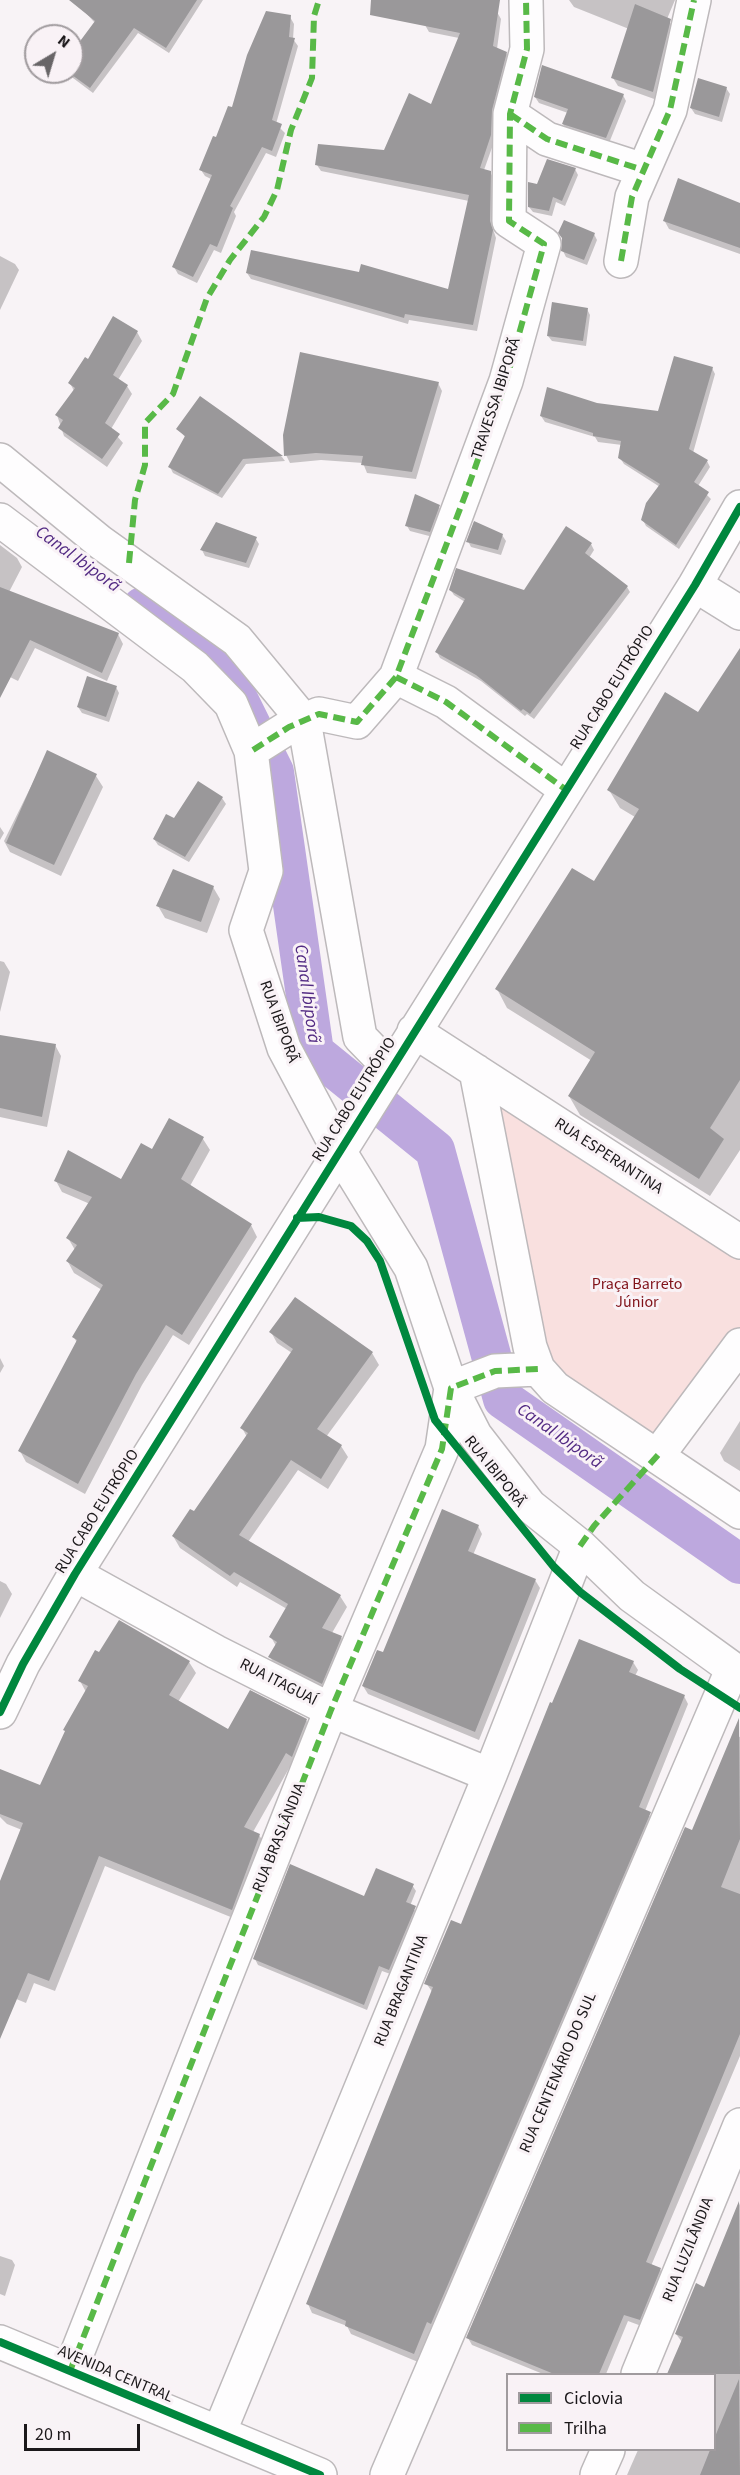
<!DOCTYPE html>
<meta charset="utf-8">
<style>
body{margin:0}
#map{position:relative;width:740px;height:2475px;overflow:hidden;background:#f8f3f6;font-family:"Source Sans 3",sans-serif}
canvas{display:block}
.legend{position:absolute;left:506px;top:2373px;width:210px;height:78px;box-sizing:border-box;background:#f9f2f6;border:2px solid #a09b9e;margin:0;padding:8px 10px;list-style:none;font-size:18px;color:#1b181a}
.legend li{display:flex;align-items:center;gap:12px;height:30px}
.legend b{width:30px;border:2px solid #a09b9e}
.north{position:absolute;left:24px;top:24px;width:60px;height:60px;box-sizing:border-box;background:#f9f2f6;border:2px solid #a09b9e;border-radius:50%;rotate:38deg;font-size:16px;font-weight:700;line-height:24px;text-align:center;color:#1b181a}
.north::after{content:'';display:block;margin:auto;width:21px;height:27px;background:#686567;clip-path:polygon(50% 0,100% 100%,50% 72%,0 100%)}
.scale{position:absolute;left:24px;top:2424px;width:116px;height:27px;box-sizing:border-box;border:3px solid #1b181a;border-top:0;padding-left:8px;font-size:18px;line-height:21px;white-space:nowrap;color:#1b181a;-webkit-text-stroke:4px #f9f2f6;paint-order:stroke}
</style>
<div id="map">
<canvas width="740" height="2475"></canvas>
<ul class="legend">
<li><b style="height:8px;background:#00873e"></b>Ciclovia</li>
<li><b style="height:8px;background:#58b947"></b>Trilha</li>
</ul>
<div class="north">N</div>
<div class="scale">20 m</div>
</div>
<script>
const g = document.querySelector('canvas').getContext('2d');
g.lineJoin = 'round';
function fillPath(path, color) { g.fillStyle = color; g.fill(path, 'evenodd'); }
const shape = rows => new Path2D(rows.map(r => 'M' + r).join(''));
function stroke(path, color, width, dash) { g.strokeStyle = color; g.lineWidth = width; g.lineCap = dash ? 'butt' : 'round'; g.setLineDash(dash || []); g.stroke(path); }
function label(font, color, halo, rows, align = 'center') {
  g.font = font + ' "Source Sans 3",sans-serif'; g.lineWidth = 6; g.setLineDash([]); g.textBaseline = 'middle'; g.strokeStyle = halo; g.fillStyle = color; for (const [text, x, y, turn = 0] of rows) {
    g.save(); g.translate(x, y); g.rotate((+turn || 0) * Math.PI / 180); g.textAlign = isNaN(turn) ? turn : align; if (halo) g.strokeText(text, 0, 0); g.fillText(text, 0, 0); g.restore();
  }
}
const green = shape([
 [493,1083,740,1238,740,1328,644,1464,548,1377]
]);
const shadow = shape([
 [93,0,203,0,169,53,138,33,93,93,65,72,72,72,72,54,95,23,84,11],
 [433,0,458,0,497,12,501,19,497,49,506,53,510,60,494,142,484,170,490,172,494,179,493,229,496,238,477,331,409,320,408,324,251,279,247,273,450,291,469,201,321,171,317,165,385,152,432,106,459,38,429,32,425,25],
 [569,0,675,0,667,19,675,29,657,100,618,86,613,78,629,29,574,7],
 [290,17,294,24,293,39,298,46,276,124,285,133,276,157,266,153,234,212,236,216,221,253,214,250,197,283,178,274,174,267,211,179,205,176,201,170,233,109],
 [726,88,730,94,722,122,695,114,691,108],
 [623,95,626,101,609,143,567,130,563,124,568,113,539,103,535,97],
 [575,169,578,175,565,206,556,202,552,216,533,212,529,207,538,186],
 [740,204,740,254,669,229,664,220],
 [594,234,597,240,587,265,566,257,563,251,563,239],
 [0,256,15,264,19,270,0,310],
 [587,309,590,315,586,346,552,341,548,336],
 [137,332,142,341,118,380,127,386,132,394,111,429,123,443,107,467,64,436,57,415,74,391,70,383,88,361],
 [712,368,715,374,693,453,707,461,710,467,698,486,711,499,679,549,646,526,643,520,660,487,624,464,620,458,622,445,598,442,595,437,545,422,541,416,597,404,659,413],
 [438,383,442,391,416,479,367,473,363,463,321,460,290,463,286,455],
 [201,398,282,457,285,461,246,464,222,498,173,473,170,467,186,438,178,429],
 [439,507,442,512,433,537,410,531,407,526],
 [502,535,506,541,501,555,471,547,468,541],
 [256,539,259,544,249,568,205,556,202,550],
 [591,544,594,550,589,558,627,587,630,592,534,719,527,714,525,716,481,681,440,658,437,652,465,602,454,595,450,589,525,591],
 [0,545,17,558,22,567,9,592,118,634,123,644,107,681,35,648,18,681,0,672],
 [740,682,740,1150,710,1196,580,1115,569,1096,592,1061,507,1008,497,989,595,883,635,817,620,808,609,790],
 [116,687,119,693,109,722,82,713,78,707],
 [48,752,96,776,103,787,61,876,10,852,4,841],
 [198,783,222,798,226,804,189,862,158,845,154,839,174,820],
 [0,827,4,833,0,840],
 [213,887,220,899,207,933,165,918,158,906],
 [0,961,4,962,10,972,0,1012],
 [0,1037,55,1045,61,1056,47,1127,0,1117],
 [203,1139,210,1150,190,1186,251,1225,257,1237,189,1345,173,1335,142,1385,85,1494,26,1462,20,1451,77,1343,74,1337,102,1290,74,1273,68,1262,75,1250,68,1238,90,1204,62,1192,56,1181,122,1181,153,1151],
 [271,1332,372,1353,379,1365,326,1437,341,1446,348,1457,328,1489,298,1470,248,1542,340,1596,347,1607,332,1633,341,1637,348,1648,328,1695,277,1669,270,1657,276,1646,271,1637,287,1609,240,1582,237,1587,180,1548,173,1536,194,1513,247,1437,242,1428,292,1353,277,1343],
 [0,1358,4,1366,0,1373],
 [740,1421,740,1471,724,1461,720,1453],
 [478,1526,482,1534,473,1555,535,1580,540,1588,479,1740,368,1694,363,1686],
 [0,1581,6,1584,12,1594,0,1618],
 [189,1662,196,1673,178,1702,228,1731,306,1720,313,1731,299,1767,292,1763,253,1832,259,1835,266,1846,238,1920,105,1866,55,1991,34,1983,26,2003,9,1996,0,2012,0,1882,22,1830,7,1824,0,1817,0,1788,40,1787,86,1692,80,1681],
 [633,1662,638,1670,635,1676,684,1696,688,1704,645,1811,655,1822,418,2362,351,2334,347,2326,312,2313,308,2304,433,1993,426,1983,462,1926,553,1705],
 [734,1735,740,1737,740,2056,651,2266,660,2269,664,2277,644,2327,628,2321,606,2374,543,2374,472,2345,468,2338,694,1832],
 [412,1885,416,1891,410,1906,418,1913,393,1975,382,1971,367,2010,258,1965,255,1959,365,1898],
 [740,2203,740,2475,627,2475,638,2450,714,2450,714,2374,669,2374,682,2342,676,2334,705,2288],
 [0,2256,12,2260,15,2265,5,2296,0,2294]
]);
const canal = shape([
 [142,607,221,665,274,772,314,1052,435,1150,503,1399,740,1564]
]);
const building = shape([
 [69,0,197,0,166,48,134,28,90,88,72,75,72,52,95,21],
 [371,0,500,0,493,46,507,52,492,110,491,135,480,168,491,171,490,221,493,230,473,325,405,314,404,318,246,273,251,250,359,272,361,264,448,289,469,195,315,165,318,144,384,150,409,93,431,104,460,33,370,15],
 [635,4,671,19,653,92,611,78],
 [266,11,291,15,289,37,295,38,272,120,282,124,272,151,262,147,230,206,233,208,217,247,210,244,193,277,172,267,212,175,199,170,213,136,216,137,228,106,232,107,247,55],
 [542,65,624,94,606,138,562,124,568,109,534,97],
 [698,78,727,87,719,117,690,108],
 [547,159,576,168,562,201,553,197,549,211,528,207,528,182,537,184],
 [678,178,740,203,740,248,663,221],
 [564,220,595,233,584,260,561,251,562,238,558,233],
 [552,302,588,308,583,341,547,336],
 [113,316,138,331,113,375,128,385,105,423,120,434,102,459,58,428,63,420,55,415,75,388,68,383,85,357,88,359],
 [300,352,439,382,412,472,361,465,363,456,316,453,284,456,283,435],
 [674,356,713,367,689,449,708,460,694,482,709,492,676,545,641,520,646,503,660,484,618,458,621,441,593,436,593,433,540,416,547,387,597,403,658,411],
 [200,396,231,418,283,456,243,459,218,494,168,467,185,436,176,429],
 [415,494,440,505,430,532,405,526],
 [474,521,503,534,498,550,466,542],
 [216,522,257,537,246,563,200,550],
 [566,526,592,543,585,553,628,586,530,714,523,709,521,711,476,675,435,652,465,599,449,590,456,568,524,590],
 [0,587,119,633,102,673,30,640,0,698],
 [740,648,740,1080,710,1128,724,1139,699,1179,568,1096,595,1052,495,989,572,868,594,881,639,809,607,790,665,692,698,712],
 [87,676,117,686,106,717,77,707],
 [47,750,97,774,54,865,6,843],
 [198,781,223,797,185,857,153,839,166,814,174,818],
 [173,869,214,886,201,922,156,906],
 [0,1035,56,1044,42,1117,0,1108],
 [169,1118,204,1137,181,1179,252,1224,182,1335,166,1325,136,1374,78,1484,18,1451,77,1340,72,1337,103,1285,66,1261,77,1245,66,1238,92,1197,54,1181,68,1150,121,1179,141,1143,152,1149],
 [295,1297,373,1352,317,1429,342,1445,321,1479,291,1460,239,1535,341,1595,322,1628,342,1636,322,1684,268,1657,277,1642,269,1637,288,1604,234,1572,230,1576,172,1536,190,1509,194,1511,248,1433,240,1428,293,1349,269,1332],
 [442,1509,479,1525,468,1551,536,1579,475,1732,362,1686,377,1650,383,1652],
 [119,1620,190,1661,169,1695,228,1729,250,1690,307,1719,292,1757,286,1753,244,1827,260,1834,232,1910,99,1856,49,1981,28,1973,0,2039,0,1881,23,1823,0,1814,0,1769,40,1785,65,1731,63,1730,88,1686,78,1681,95,1650,99,1652],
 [579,1639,634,1661,629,1672,685,1695,639,1807,651,1812,431,2324,427,2322,414,2354,345,2326,346,2321,306,2304,433,1987,424,1984,451,1920,461,1924,550,1702,552,1703],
 [739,1718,740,1839,721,1887,740,1894,740,2034,646,2262,661,2268,640,2320,624,2315,599,2374,554,2374,466,2338,685,1827,692,1830],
 [290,1864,364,1896,376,1868,414,1884,406,1902,416,1906,389,1970,379,1966,364,2005,253,1959],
 [739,2201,740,2374,667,2374,683,2337,675,2334,696,2283,704,2287],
 [739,2379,740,2475,700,2475,710,2450,714,2450,714,2439]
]);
const minor = shape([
 [526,0,527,49,510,114,509,221,544,244,506,381,396,677,357,722,319,714,289,727,251,751,266,871,246,930,284,1048,339,1151,411,1268,451,1388,475,1435,530,1506,580,1546,632,1596,740,1674],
 [510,114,547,139,643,170],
 [621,261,632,197,670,110,694,0],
 [0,460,100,542,237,640,304,721,360,1037,390,1068],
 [0,520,195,667,231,704,251,751],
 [695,585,740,613],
 [396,677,446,702,565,789],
 [414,1031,740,1242],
 [476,1071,530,1347,538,1369,555,1388,740,1512],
 [658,1455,740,1345],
 [75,1574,216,1652,331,1710,490,1775],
 [0,1712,23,1664,75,1574,695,585,740,507],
 [0,2342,320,2475],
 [70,2371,331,1710,442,1449,451,1388,495,1371,538,1369],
 [638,2374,740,2125],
 [219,2433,490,1775,580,1546],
 [387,2475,732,1670],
 [597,2475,608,2450]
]);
const quiet = shape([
 [510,114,547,139,643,170],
 [621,261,632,197,670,110,694,0],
 [129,563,135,500,145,465,145,423,173,394,207,298,230,260,264,217,277,190,291,130,312,78,314,16,319,0],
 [396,677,446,702,565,789],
 [253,750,289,727,319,714,357,722,396,677,466,493,506,381,544,244,509,221,510,114,527,49,526,0],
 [580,1546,594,1526,658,1455],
 [70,2371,331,1710,442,1449,451,1388,495,1371,538,1369]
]);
const cycleway = shape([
 [297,1218,319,1217,351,1226,367,1241,380,1261,435,1420,554,1567,580,1592,680,1669,740,1708],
 [0,1712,23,1664,75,1574,695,585,740,507],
 [0,2342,320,2475]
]);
const streetNames = [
 ["TRAVESSA IBIPORÃ",497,399,-72],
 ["RUA CABO EUTRÓPIO",613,688,-58],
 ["RUA IBIPORÃ",278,1022,70],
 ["RUA CABO EUTRÓPIO",355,1100,-58],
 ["RUA ESPERANTINA",608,1157,33],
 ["RUA IBIPORÃ",494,1472,51],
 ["RUA CABO EUTRÓPIO",98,1512,-58],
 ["RUA ITAGUAÍ",278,1683,27],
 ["RUA BRASLÂNDIA",280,1838,-68],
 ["RUA BRAGANTINA",402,1991,-68],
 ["RUA CENTENÁRIO DO SUL",559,2073,-67],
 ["RUA LUZILÂNDIA",689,2250,-68],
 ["AVENIDA CENTRAL",115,2375,23]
];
const parkNames = [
 ["Praça Barreto",637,1285],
 ["Júnior",637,1303]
];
const waterNames = [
 ["Canal Ibiporã",77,560,36],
 ["Canal Ibiporã",306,994,82],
 ["Canal Ibiporã",559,1437,35]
];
fillPath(green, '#f9e0df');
fillPath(shadow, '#0003');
stroke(canal, '#bda8de', 40);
fillPath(building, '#9a989a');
stroke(minor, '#bdb9bb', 36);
stroke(minor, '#fefdfe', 33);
stroke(quiet, '#58b947', 6, [12, 6]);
stroke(cycleway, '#00873e', 8);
label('16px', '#1b181a', '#f9f2f6', streetNames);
label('16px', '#801219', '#f9f2f6', parkNames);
label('italic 18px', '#522a83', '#f9f2f6', waterNames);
</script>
